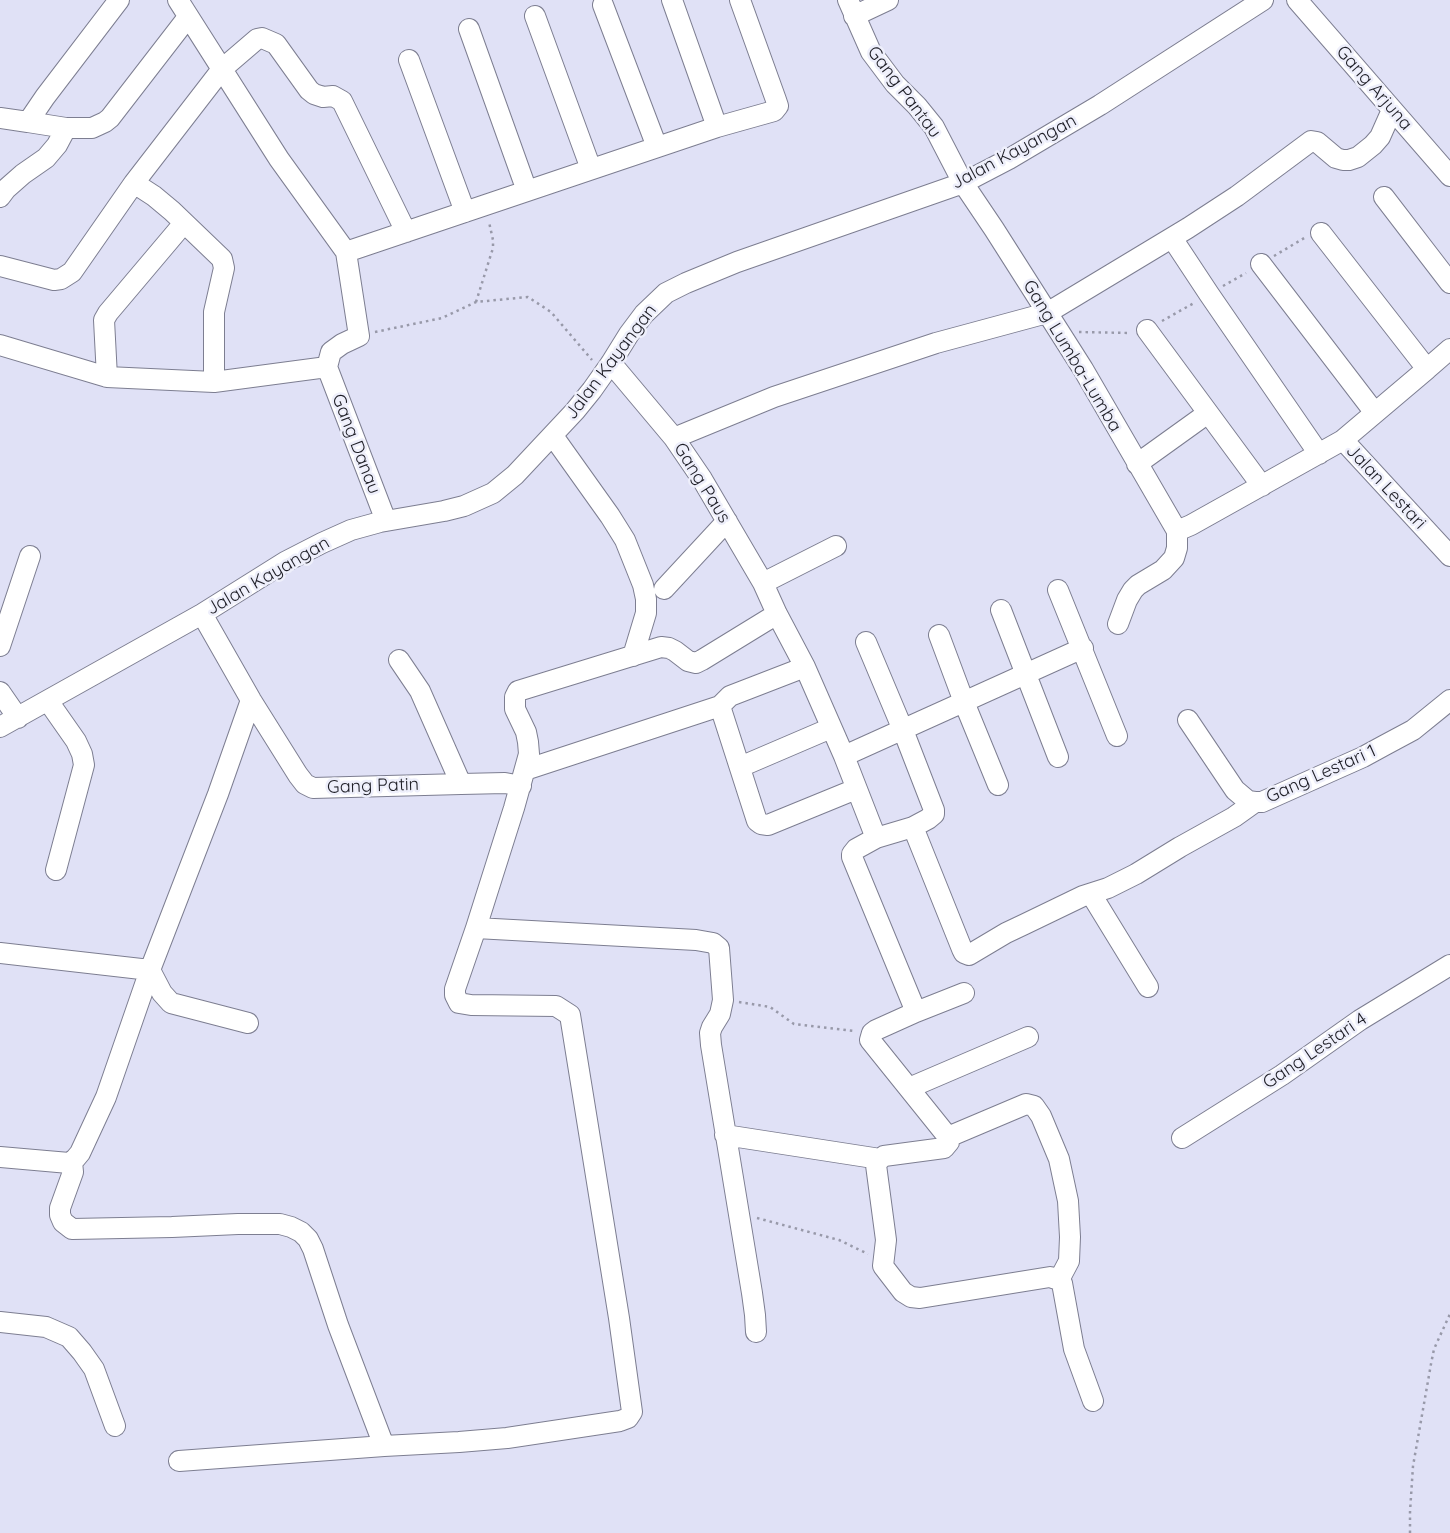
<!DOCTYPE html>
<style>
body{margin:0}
canvas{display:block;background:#e0e1f6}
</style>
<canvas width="1450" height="1533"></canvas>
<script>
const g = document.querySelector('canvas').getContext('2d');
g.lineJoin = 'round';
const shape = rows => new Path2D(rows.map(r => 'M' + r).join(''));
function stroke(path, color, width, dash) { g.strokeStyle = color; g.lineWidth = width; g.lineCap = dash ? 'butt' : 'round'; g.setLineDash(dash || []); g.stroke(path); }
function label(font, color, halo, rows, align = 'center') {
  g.font = font + ' Quicksand,sans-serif'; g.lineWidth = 5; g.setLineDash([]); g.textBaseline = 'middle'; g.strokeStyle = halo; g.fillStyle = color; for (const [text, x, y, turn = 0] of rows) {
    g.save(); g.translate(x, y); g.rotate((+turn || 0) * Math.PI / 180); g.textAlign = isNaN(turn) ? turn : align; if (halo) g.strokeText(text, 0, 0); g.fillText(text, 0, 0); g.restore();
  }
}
const path = shape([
 [1274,256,1306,237],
 [1223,286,1246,273],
 [476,302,493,248,493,240,489,222],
 [1162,321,1194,303],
 [375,332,442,318,476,302,528,297,551,312,592,360],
 [1079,332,1131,333],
 [739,1002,770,1007,794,1024,855,1031],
 [757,1218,839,1240,868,1254],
 [1410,1533,1410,1512,1413,1466,1431,1364,1434,1349,1450,1314]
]);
const minor = shape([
 [119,0,45,97,28,122,66,128,92,128,105,122,110,118,188,17],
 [178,0,279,159,346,252,359,336,342,344,331,352,327,367],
 [672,0,717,127],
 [848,0,871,52,895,84,917,106,934,127,963,183,994,229,1083,369,1177,531],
 [1297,0,1450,176],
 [603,5,657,147],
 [535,16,591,169],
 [854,16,888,0],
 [469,29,527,191],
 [409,60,465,212],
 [0,118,28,122],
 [134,183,154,196,172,211,222,259,224,268,214,312,214,382],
 [0,197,6,189,23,174,46,158,57,145,66,128],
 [1384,197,1450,283],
 [1172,238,1209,294,1319,454],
 [346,252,717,127,774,111,778,106,776,100,740,0],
 [1261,264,1375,413],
 [0,266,54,280,61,279,72,272,134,183,222,69,257,39,262,38,276,44,309,90,314,94,323,97,333,96,342,101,406,232],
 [1147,330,1262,486],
 [0,345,107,377,214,382,327,367],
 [611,363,674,438,702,479,763,583,777,614,805,667,844,756,876,838],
 [327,367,386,521],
 [1427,369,1450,349],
 [107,377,104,320,108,313,184,223],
 [553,436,610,516,625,540,643,585,646,599,646,613,633,656],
 [674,438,774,397,936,343,1047,313,1188,228,1237,196,1311,141,1317,142,1336,158,1343,160,1349,160,1358,157,1373,145,1380,137,1392,110],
 [1343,440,1450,556],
 [1137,464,1208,413],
 [1177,531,1191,525,1343,440,1427,369,1321,233],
 [763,583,836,546],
 [664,589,727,521],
 [1058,590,1117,736],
 [1001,610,1058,757],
 [202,614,251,700,298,775,305,784,313,788,461,784,505,783,521,786],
 [1118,624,1127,600,1133,590,1138,585,1163,570,1174,558,1177,548,1177,531],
 [939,635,964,702,998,785],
 [866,642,903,730,934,810,934,814,928,819,913,827,876,838,856,849,852,854,852,857,916,1012,876,1030,872,1033,870,1040,948,1137,949,1142,944,1148,884,1156,877,1162,876,1165,886,1240,883,1266,903,1292,911,1297,920,1298,1050,1277,1059,1280,1062,1283,1074,1349,1093,1401],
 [0,646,30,556],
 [399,660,420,691,461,784],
 [805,667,730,696,720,706,757,821,761,824,768,825,856,789],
 [0,692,18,718],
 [48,701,76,741,82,754,84,765,56,870],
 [1188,720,1235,790,1248,801,1255,802,1262,802,1363,757,1385,745,1413,730,1450,700],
 [0,727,202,614,285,562,322,543,351,530,380,522,444,511,464,506,493,493,515,475,575,411,592,390,611,363,629,334,644,314,666,293,686,283,737,262,963,183,1009,159,1100,105,1263,0],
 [844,756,1083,648],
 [740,767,831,728],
 [525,770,720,706],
 [913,827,962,949,964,953,969,955,1006,933,1025,924,1083,896,1108,888,1136,874,1180,847,1234,817,1255,802],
 [1091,894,1148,987],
 [0,953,150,970,162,993,171,1003,248,1023],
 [916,1012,964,993],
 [909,1088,1028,1037],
 [725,1135,880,1159],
 [948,1137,1026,1104,1034,1106,1041,1116,1059,1159,1068,1201,1070,1237,1069,1261,1059,1280],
 [1182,1138,1282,1075,1360,1020,1450,965],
 [0,1157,69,1163,75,1159,80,1153,106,1097,150,970,218,794,251,700],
 [72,1162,73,1172,60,1208,60,1215,63,1222,72,1229,172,1227,238,1224,280,1224,291,1227,301,1232,308,1239,313,1249,338,1325,384,1446,459,1442,507,1438,620,1421,628,1418,632,1412,619,1318,570,1015,556,1006,471,1005,459,1003,455,995,455,989,476,928],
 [0,1322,46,1327,69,1337,82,1352,94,1369,115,1426],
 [756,1332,755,1315,752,1293,711,1045,710,1033,712,1027,720,1014,723,1000,719,948,713,943,696,940,476,928,514,808,529,754,528,742,526,732,515,709,515,697,518,691,661,647,669,648,675,651,688,661,696,663,702,660,777,614],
 [179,1461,384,1446]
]);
const streetNames = [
 ["Gang Arjuna",1374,88,49],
 ["Gang Pantau",904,92,53],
 ["Jalan Kayangan",1014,152,-28],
 ["Gang Lumba-Lumba",1072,356,59],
 ["Jalan Kayangan",611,362,-53],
 ["Gang Danau",356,444,69],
 ["Gang Paus",702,483,58],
 ["Jalan Lestari",1386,487,47],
 ["Jalan Kayangan",268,576,-30],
 ["Gang Lestari 1",1321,774,-24],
 ["Gang Patin",373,786,-2],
 ["Gang Lestari 4",1315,1051,-34]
];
stroke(minor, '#7d7e91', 22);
stroke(path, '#9899a9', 2.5, [2.5, 4]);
stroke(minor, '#fff', 20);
label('18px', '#1d1d25', '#eeeffb', streetNames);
</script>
